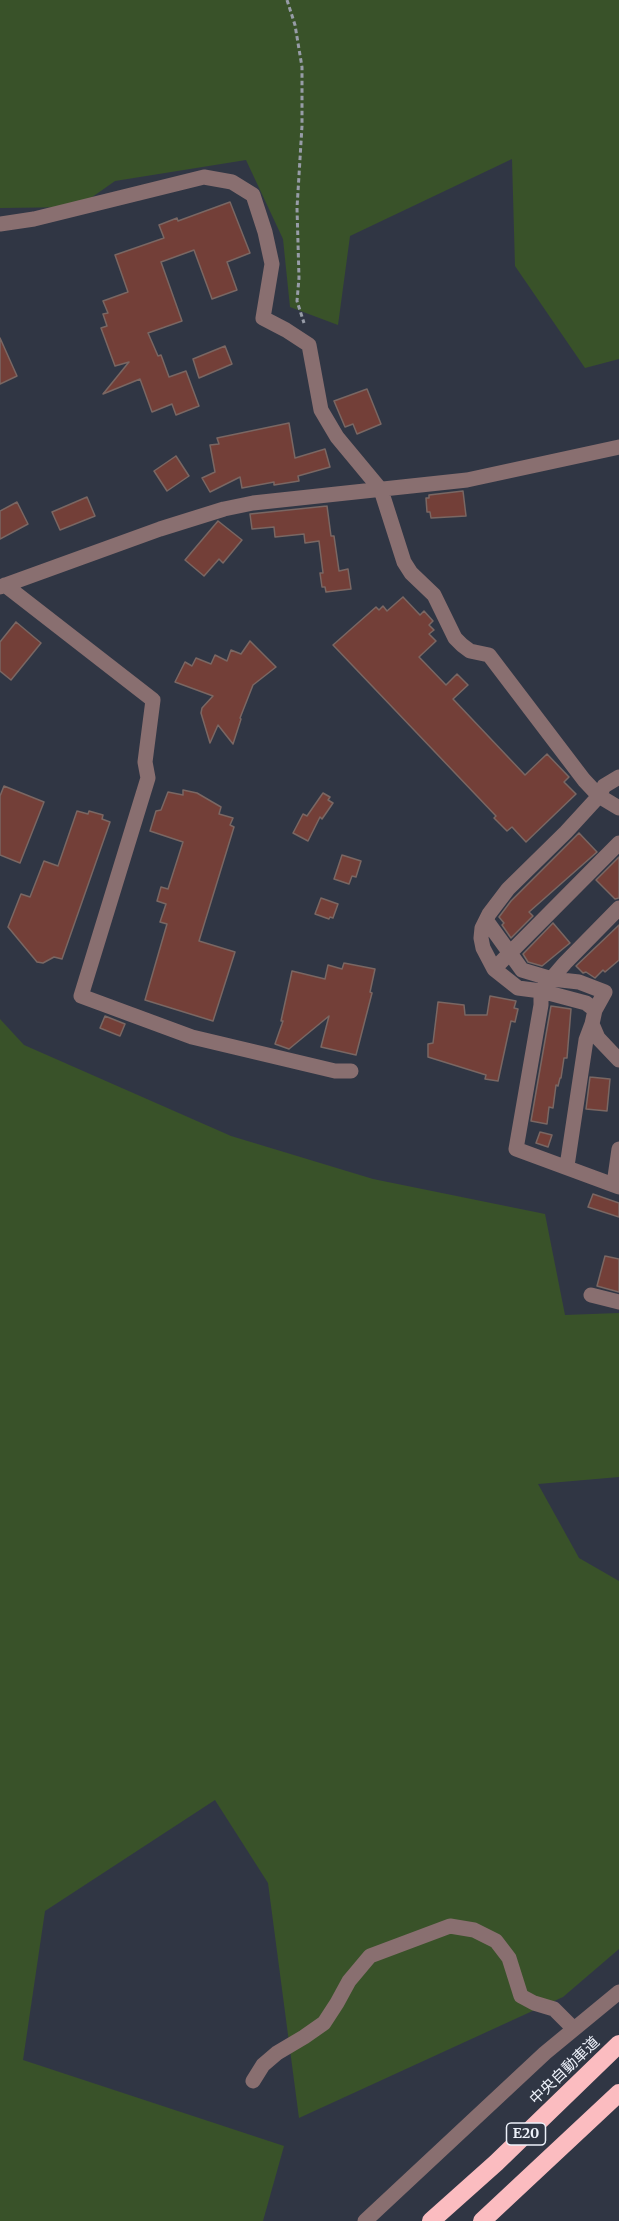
<!DOCTYPE html>
<meta charset="utf-8">
<style>
body{margin:0}
canvas{display:block;background:#303644}
</style>
<canvas width="619" height="2221"></canvas>
<script>
const g = document.querySelector('canvas').getContext('2d');
g.lineJoin = 'round';
function fillPath(path, color) { g.fillStyle = color; g.fill(path, 'evenodd'); }
const shape = rows => new Path2D(rows.map(r => 'M' + r).join(''));
function stroke(path, color, width, dash) { g.strokeStyle = color; g.lineWidth = width; g.lineCap = dash ? 'butt' : 'round'; g.setLineDash(dash || []); g.stroke(path); }
function label(font, color, halo, rows, align = 'center') {
  g.font = font + ' Merriweather,"Noto Sans JP",serif'; g.lineWidth = 5; g.setLineDash([]); g.textBaseline = 'middle'; g.strokeStyle = halo; g.fillStyle = color; for (const [text, x, y, turn = 0] of rows) {
    g.save(); g.translate(x, y); g.rotate((+turn || 0) * Math.PI / 180); g.textAlign = isNaN(turn) ? turn : align; if (halo) g.strokeText(text, 0, 0); g.fillText(text, 0, 0); g.restore();
  }
}
const green = shape([
 [0,0,619,0,619,359,585,368,515,266,512,159,350,236,338,325,290,307,283,239,246,160,115,181,78,207,0,208],
 [0,1019,24,1045,231,1136,373,1179,545,1214,565,1315,619,1313,619,1477,538,1484,579,1558,619,1581,619,1949,563,1997,299,2118,268,1883,215,1800,45,1911,23,2060,284,2146,263,2221,0,2221]
]);
const building = shape([
 [230,202,250,253,227,262,237,290,212,299,194,250,161,262,182,321,148,333,158,356,161,355,169,377,186,371,199,406,176,415,172,404,152,412,140,379,103,394,129,362,115,366,101,328,107,326,103,314,108,313,103,301,128,292,115,255,164,238,159,225,177,218,178,221,230,202],
 [0,338,17,376,0,384,0,338],
 [225,346,232,364,199,378,193,359,225,346],
 [367,389,381,424,357,434,353,424,345,427,334,401,367,389],
 [289,423,295,458,325,449,330,467,298,476,299,481,274,485,274,482,242,488,240,477,210,492,202,478,215,472,210,445,219,444,217,438,289,423],
 [176,456,189,476,167,491,154,471,176,456],
 [463,491,466,516,431,518,430,512,427,512,426,498,429,498,429,495,463,491],
 [87,497,95,516,60,530,52,512,87,497],
 [17,502,28,524,0,539,0,511,17,502],
 [327,506,331,536,334,536,339,571,348,569,351,589,326,592,325,587,322,587,320,573,323,573,319,541,305,543,304,534,275,537,274,527,252,529,250,514,327,506],
 [218,521,242,540,223,563,219,559,204,576,185,560,218,521],
 [403,597,420,615,424,611,433,621,429,625,434,630,429,634,436,641,419,657,446,685,457,674,468,685,453,699,525,775,547,754,569,777,564,782,576,794,526,842,512,827,507,831,494,818,496,816,333,645,376,607,379,610,383,606,387,611,403,597],
 [16,622,41,643,11,680,0,671,0,642,16,622],
 [250,641,276,667,253,685,240,718,241,719,233,744,218,725,210,743,201,713,202,708,213,696,175,682,185,662,192,666,196,658,211,664,215,655,227,661,231,650,241,654,250,641],
 [4,786,44,802,20,863,0,855,0,796,4,786],
 [183,790,197,793,221,807,219,814,233,818,230,825,234,827,199,941,235,952,213,1021,145,1000,167,924,160,922,166,904,157,901,161,887,168,889,183,842,150,831,156,811,161,810,168,792,183,795,183,790],
 [323,793,330,797,328,800,333,803,322,819,320,817,308,841,293,833,303,814,307,816,323,793],
 [77,811,88,814,89,811,103,815,102,819,110,822,62,959,54,957,43,963,37,962,8,927,21,894,30,897,44,861,58,866,77,811],
 [579,833,597,852,529,912,533,916,511,938,502,925,504,923,499,917,511,901,579,833],
 [342,855,361,861,356,877,352,876,349,884,334,879,342,855],
 [619,857,619,898,615,899,596,880,619,857],
 [321,898,338,904,333,918,330,917,329,919,315,914,321,898],
 [553,923,570,943,542,966,528,962,523,954,553,923],
 [619,925,619,960,605,972,603,970,595,978,586,972,583,973,576,966,619,925],
 [344,963,375,969,370,992,372,993,356,1055,321,1047,329,1016,289,1049,275,1044,283,1021,281,1021,292,971,325,979,328,965,342,969,344,963],
 [490,996,516,1001,514,1008,518,1009,515,1022,511,1021,498,1081,485,1079,486,1075,428,1057,428,1044,433,1043,438,1002,464,1005,465,1015,487,1015,490,996],
 [551,1006,571,1009,567,1058,564,1058,561,1078,560,1078,558,1086,556,1085,553,1108,549,1107,547,1124,531,1121,551,1006],
 [105,1016,125,1024,120,1036,100,1028,105,1016],
 [590,1077,610,1079,607,1111,586,1109,590,1077],
 [540,1132,552,1135,548,1147,536,1143,540,1132],
 [593,1194,619,1203,619,1217,588,1207,593,1194],
 [605,1256,619,1259,619,1292,597,1286,605,1256]
]);
const path = shape([
 [287,0,295,25,302,67,302,126,297,208,299,278,297,301,304,323]
]);
const minor = shape([
 [0,224,34,219,204,177,232,182,253,195,265,232,272,264,263,318,286,330,309,345,321,410,337,437,381,490,404,562,411,573,434,595,455,638,462,645,470,651,489,655,584,780,599,796,619,808],
 [5,585,153,700,145,762,148,778,81,996,192,1037,335,1071,351,1071],
 [0,587,160,529,224,509,253,503,467,480,619,447],
 [619,777,604,786,599,796,566,832,508,889,489,914,482,928,481,938,483,948,494,969,518,988,541,991,586,1003,595,1010,592,1024,598,1038,619,1060],
 [619,908,565,963,541,991,541,1005,516,1149,619,1187],
 [486,920,522,970,552,979,579,982,605,992,595,1010],
 [494,969,619,843],
 [567,1166,586,1040,592,1024],
 [614,1184,619,1149],
 [591,1295,619,1302],
 [253,2081,263,2065,277,2053,304,2037,324,2023,337,2003,349,1981,370,1956,450,1926,474,1930,496,1941,509,1958,521,1996,534,2003,554,2009,573,2028],
 [365,2221,545,2053,619,1992]
]);
const motorway = shape([
 [431,2221,496,2163,619,2044],
 [482,2221,619,2093]
]);
const shields = [
 [526,2134,39]
];
const shieldNames = [
 ["E20",526,2134]
];
const streetNames = [
 ["中央自動車道",565,2071,-44]
];
fillPath(green, '#395229');
fillPath(building, '#733f38');
stroke(building, '#7a6763', 1.5);
stroke(path, '#979ca7', 3, [4.5, 3]);
stroke(minor, '#896f70', 15);
stroke(motorway, '#fbbcc0', 18);
for (const [x, y, w] of shields) { const box = new Path2D(); box.roundRect(x - w / 2, y - 11, w, 22, 4.5); g.fillStyle = '#303644'; g.fill(box); stroke(box, '#edf1fa', 1.5); }
label('bold 14px', '#edf1fa', null, shieldNames);
label('15px', '#edf1fa', '#303644', streetNames);
</script>
